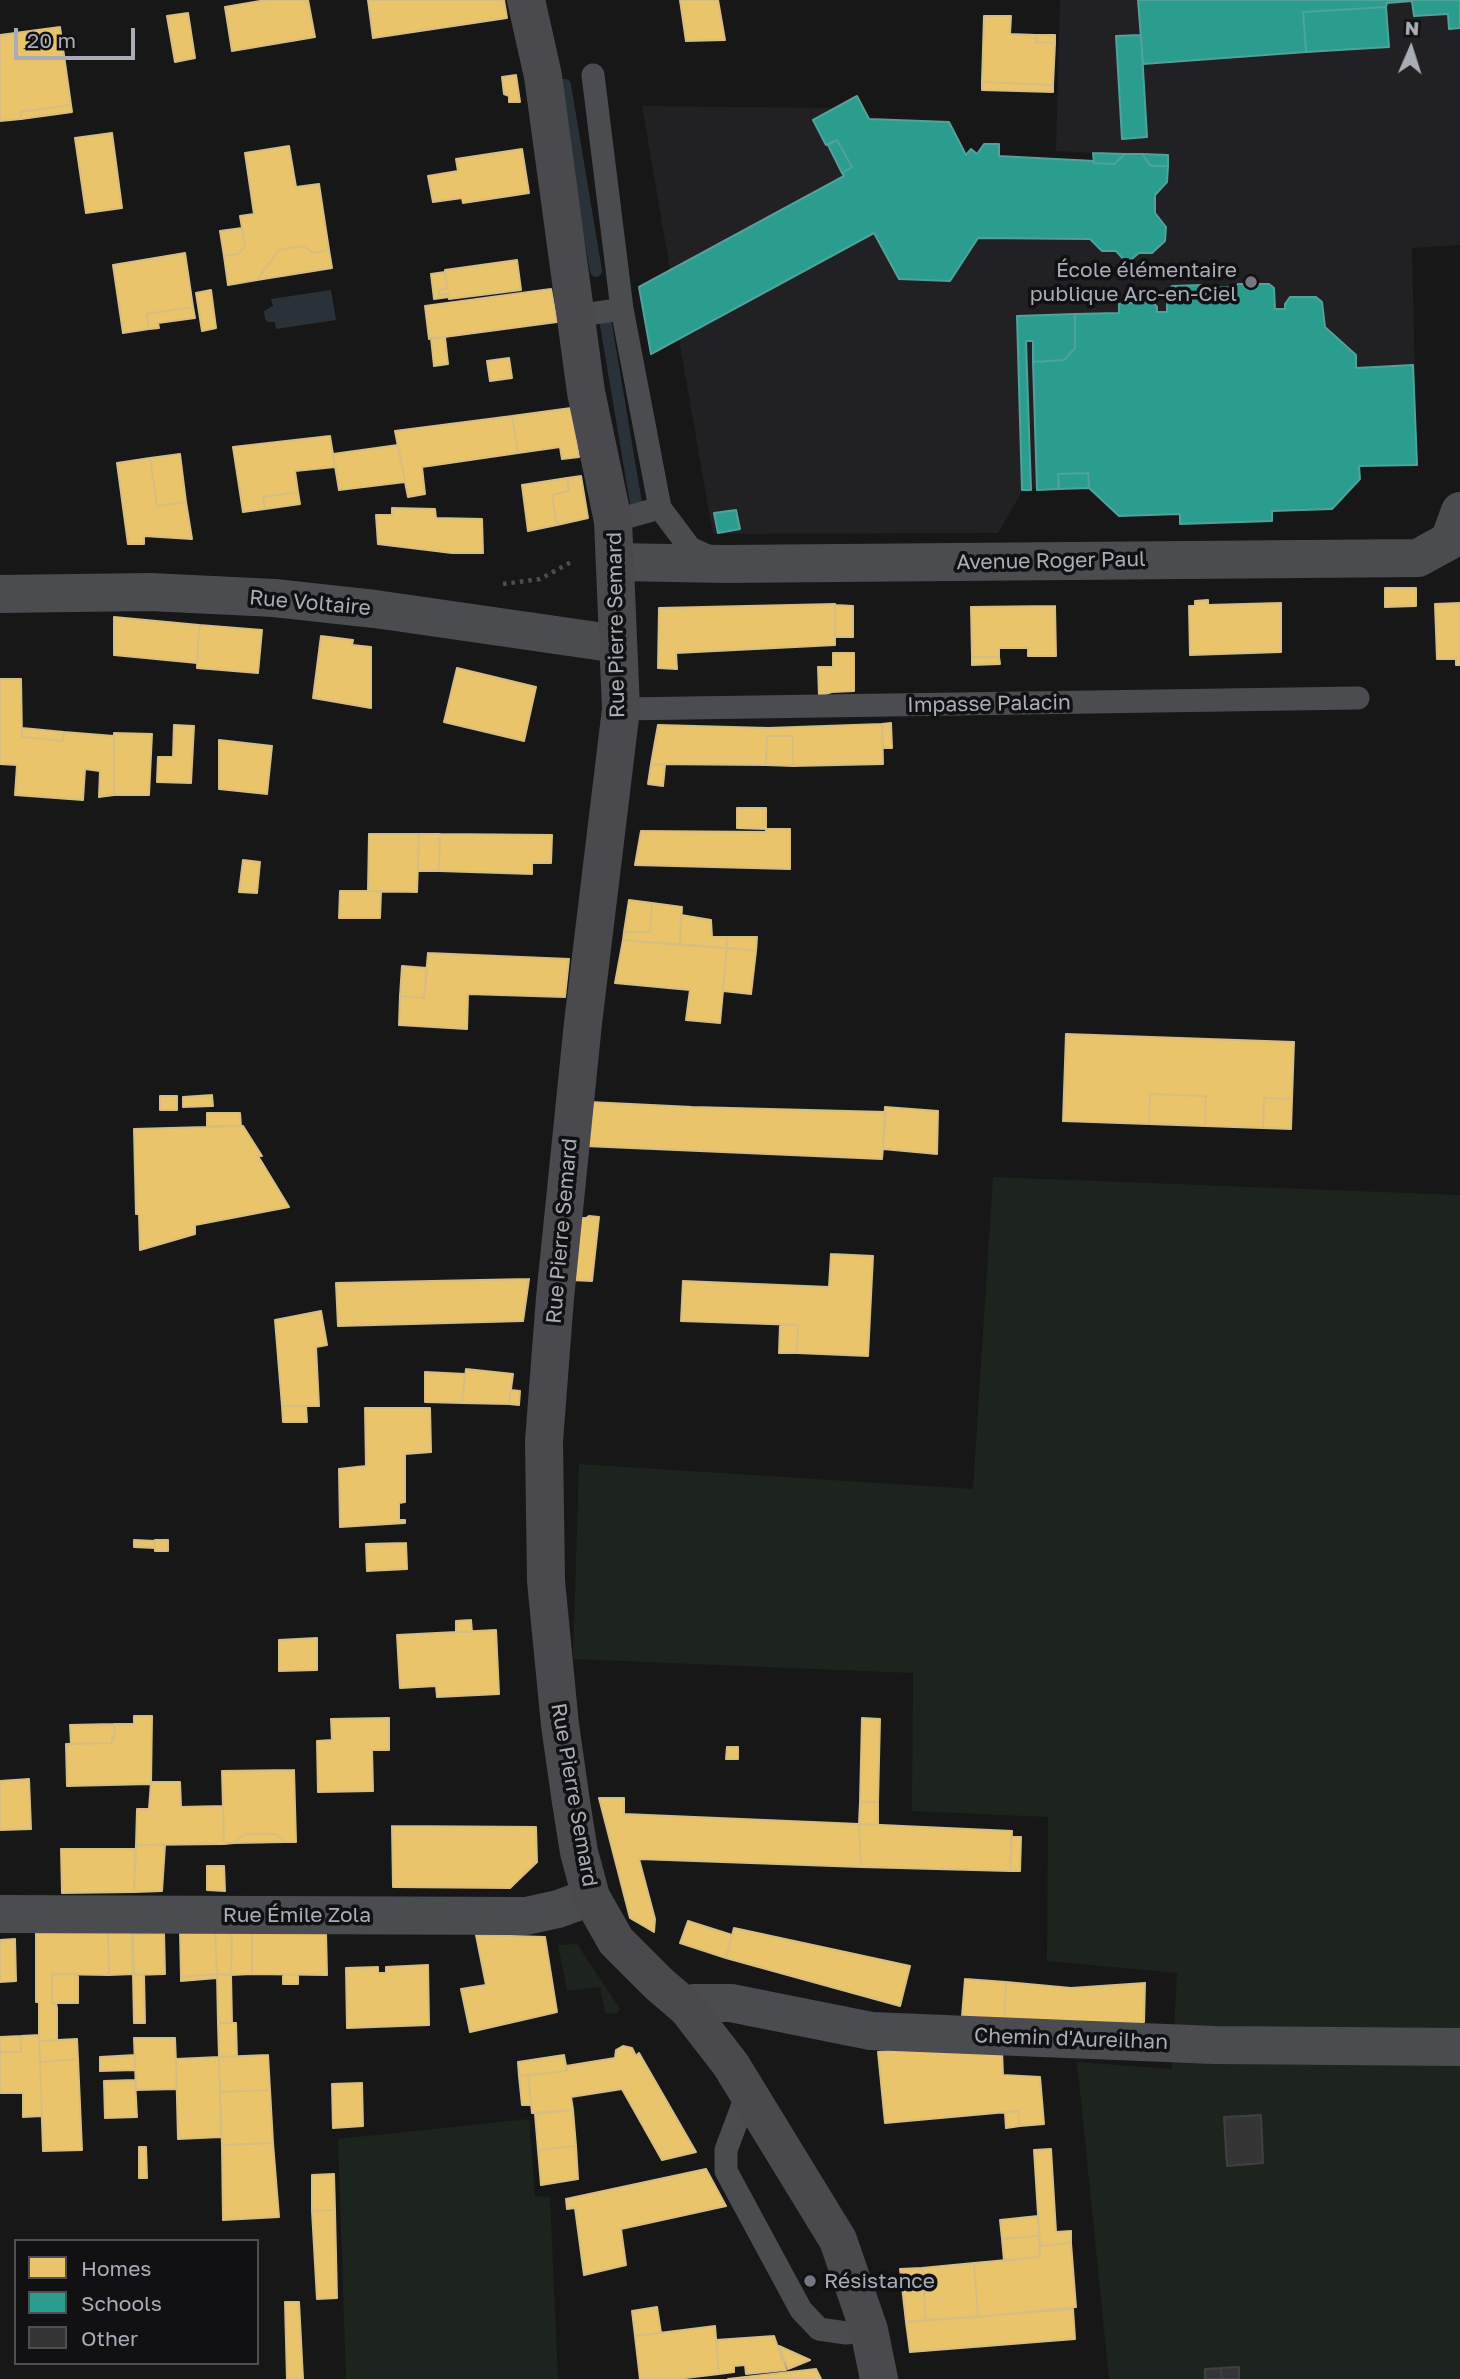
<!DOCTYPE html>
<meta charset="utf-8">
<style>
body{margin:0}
#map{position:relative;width:1460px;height:2379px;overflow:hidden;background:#171717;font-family:"Golos Text",sans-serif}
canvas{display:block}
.legend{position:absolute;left:14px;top:2239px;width:245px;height:126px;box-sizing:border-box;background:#111113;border:2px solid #4d4f55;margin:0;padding:9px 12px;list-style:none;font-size:21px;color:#a8adb8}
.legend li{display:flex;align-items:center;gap:14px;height:35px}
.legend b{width:35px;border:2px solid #4d4f55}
.north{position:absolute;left:1376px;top:14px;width:70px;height:70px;-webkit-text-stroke:5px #111113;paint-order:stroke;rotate:3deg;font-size:19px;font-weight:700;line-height:28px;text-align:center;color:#a8adb8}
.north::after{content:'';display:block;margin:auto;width:24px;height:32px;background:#a8adb8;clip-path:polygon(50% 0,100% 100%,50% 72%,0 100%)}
.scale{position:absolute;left:14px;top:28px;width:121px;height:32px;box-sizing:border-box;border:4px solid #a8adb8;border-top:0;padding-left:9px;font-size:21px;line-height:24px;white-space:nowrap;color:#a8adb8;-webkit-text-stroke:5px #111113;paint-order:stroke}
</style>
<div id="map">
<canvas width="1460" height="2379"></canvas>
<ul class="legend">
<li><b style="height:19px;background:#e9c46a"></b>Homes</li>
<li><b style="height:19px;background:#2a9d8f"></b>Schools</li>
<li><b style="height:19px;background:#353536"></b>Other</li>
</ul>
<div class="north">N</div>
<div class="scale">20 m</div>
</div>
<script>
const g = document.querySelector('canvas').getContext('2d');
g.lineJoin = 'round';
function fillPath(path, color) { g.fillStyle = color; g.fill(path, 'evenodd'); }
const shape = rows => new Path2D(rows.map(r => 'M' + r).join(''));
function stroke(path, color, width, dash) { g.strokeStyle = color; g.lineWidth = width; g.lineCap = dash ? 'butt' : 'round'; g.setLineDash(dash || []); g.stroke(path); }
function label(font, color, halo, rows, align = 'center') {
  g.font = font + ' "Golos Text",sans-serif'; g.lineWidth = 7; g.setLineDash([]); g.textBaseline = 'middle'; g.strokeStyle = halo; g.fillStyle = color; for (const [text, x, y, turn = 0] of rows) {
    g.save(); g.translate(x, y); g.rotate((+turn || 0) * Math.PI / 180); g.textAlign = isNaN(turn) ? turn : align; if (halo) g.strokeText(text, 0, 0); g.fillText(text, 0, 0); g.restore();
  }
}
const built = shape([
 [1060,0,1460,0,1460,245,1412,248,1417,465,1360,466,1360,479,1332,509,1272,511,1272,521,1180,524,1179,514,1119,516,1088,488,1023,490,998,533,713,534,679,340,651,354,639,287,670,269,642,106,835,108,857,96,869,119,949,122,966,154,971,149,977,153,984,144,999,144,999,156,1092,160,1092,153,1056,151]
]);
const green = shape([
 [993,1177,1460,1195,1460,2379,1109,2379,1077,2062,1172,2069,1177,1973,1047,1961,1048,1817,912,1811,913,1673,573,1659,579,1464,973,1489],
 [577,1944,620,2009,617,2014,605,2013,600,1987,567,1991,558,1945],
 [529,2119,535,2196,550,2197,558,2379,346,2379,338,2139]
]);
const water = shape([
 [331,290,336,320,276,329,275,322,268,322,265,319,264,311,273,306,271,299]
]);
const homes = shape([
 [266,0,308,0,315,37,232,51,225,7,266,0],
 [368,0,504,0,507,18,373,38,368,0],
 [680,0,718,0,725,40,686,41,680,0],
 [188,13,195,58,175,62,167,16,188,13],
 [984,16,1011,16,1010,34,1036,35,1036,42,1055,43,1053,85,982,82,984,16],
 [60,27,71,105,20,112,21,119,0,121,0,35,60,27],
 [1036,35,1055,35,1055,43,1036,42,1036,35],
 [516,75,520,102,509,102,509,96,504,94,502,77,516,75],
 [982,82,1053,85,1053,92,982,90,982,82],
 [71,105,72,112,21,119,20,112,71,105],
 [112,133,122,208,86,213,75,138,112,133],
 [289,146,296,187,319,184,329,250,313,253,303,246,279,250,257,280,228,285,224,256,239,254,245,245,240,216,254,214,245,153,289,146],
 [522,149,529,193,463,203,462,198,433,202,428,176,458,171,456,159,522,149],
 [242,228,245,245,239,254,224,256,220,231,242,228],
 [303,246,313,253,329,250,332,268,257,280,279,250,303,246],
 [185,253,193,307,147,314,149,329,123,333,113,265,185,253],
 [517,260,521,290,449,299,448,294,439,295,439,290,447,288,445,270,517,260],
 [445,272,447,288,439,290,439,295,448,294,449,297,434,299,431,274,445,272],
 [551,289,557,322,429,339,425,306,551,289],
 [211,290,216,328,202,331,196,293,211,290],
 [193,307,195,318,158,323,159,328,149,329,147,314,193,307],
 [445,337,448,364,434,366,431,338,445,337],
 [509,358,512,378,490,381,487,361,509,358],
 [571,408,579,457,562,459,560,447,518,453,512,416,571,408],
 [512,416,518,453,422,467,425,494,408,497,395,431,512,416],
 [330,436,335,467,295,471,298,492,263,497,265,509,243,512,233,447,330,436],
 [398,445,405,482,339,490,333,454,398,445],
 [180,454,186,502,157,506,150,458,180,454],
 [150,458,157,506,186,502,192,539,144,536,144,544,128,544,117,463,150,458],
 [581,476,588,518,557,525,552,495,569,491,567,478,581,476],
 [567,478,569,491,552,495,557,525,528,531,522,485,567,478],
 [298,492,300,504,265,509,263,497,298,492],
 [392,508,435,509,436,518,482,519,483,553,452,553,378,544,376,515,392,515,392,508],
 [1385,588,1416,588,1416,606,1385,607,1385,588],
 [1208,600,1208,605,1281,603,1281,652,1190,655,1189,606,1195,606,1195,601,1208,600],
 [1460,603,1460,665,1456,665,1456,659,1437,659,1435,604,1460,603],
 [835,604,835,645,676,653,677,669,658,668,659,608,835,604],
 [835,605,853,606,853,637,835,637,835,605],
 [1055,606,1056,656,1028,656,1028,648,999,648,999,657,972,657,971,607,1055,606],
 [114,617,199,625,197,663,114,655,114,617],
 [199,625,262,630,258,673,197,668,199,625],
 [321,636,353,640,352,645,371,647,371,708,313,698,321,636],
 [833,653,854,653,854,691,832,692,819,696,818,667,833,667,833,653],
 [972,657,999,657,1000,664,972,665,972,657],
 [457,668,536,687,524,741,444,722,457,668],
 [0,679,21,679,22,737,63,741,64,732,114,736,114,795,99,797,100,771,85,769,83,800,15,795,17,765,0,764,0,679],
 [891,723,892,748,883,748,882,724,891,723],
 [882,724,883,764,793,766,793,736,767,736,766,765,651,764,658,725,768,728,882,724],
 [174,725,194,726,191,783,157,782,158,757,173,757,174,725],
 [22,728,64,732,63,741,22,737,22,728],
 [114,733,152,734,149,795,114,795,114,733],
 [767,736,793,736,793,766,766,765,767,736],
 [219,740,272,746,267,794,219,789,219,740],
 [651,764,665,765,663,786,648,784,651,764],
 [737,808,766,808,766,829,737,828,737,808],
 [766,829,790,829,790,869,635,865,641,831,766,832,766,829],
 [369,834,419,834,417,892,368,891,369,834],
 [419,834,440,834,439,871,418,871,419,834],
 [440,834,552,835,551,863,532,863,532,874,439,871,440,834],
 [243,860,260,862,257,893,239,892,243,860],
 [340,891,381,891,380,918,339,918,340,891],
 [629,900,652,903,650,932,624,932,629,900],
 [652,903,682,907,680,945,623,940,624,932,650,932,652,903],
 [681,915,711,920,712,937,727,937,727,948,680,945,681,915],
 [727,937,757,937,756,951,727,948,727,937],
 [623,940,727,948,720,1023,686,1020,690,990,615,983,623,940],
 [727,948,756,951,751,994,723,991,727,948],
 [428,953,569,959,565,997,468,994,467,1029,399,1025,400,996,424,998,428,953],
 [402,966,427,968,424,998,400,996,402,966],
 [1066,1034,1294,1042,1292,1099,1264,1098,1263,1128,1205,1126,1206,1096,1150,1094,1149,1124,1063,1121,1066,1034],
 [1150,1094,1206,1096,1205,1126,1149,1124,1150,1094],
 [212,1095,213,1106,183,1107,183,1097,212,1095],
 [160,1096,177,1096,177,1110,160,1110,160,1096],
 [1264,1098,1292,1099,1291,1129,1263,1128,1264,1098],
 [589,1102,692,1107,886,1112,882,1159,585,1146,589,1102],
 [885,1107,938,1111,937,1154,883,1149,885,1107],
 [207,1113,240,1113,241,1126,207,1126,207,1113],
 [243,1126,262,1156,258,1156,289,1207,195,1225,195,1234,140,1250,139,1214,136,1214,134,1129,243,1126],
 [589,1216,599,1217,592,1281,570,1280,580,1218,586,1218,589,1216],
 [831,1254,873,1256,868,1356,797,1353,798,1325,681,1321,683,1281,829,1287,831,1254],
 [529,1279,523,1321,338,1326,336,1283,529,1279],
 [321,1311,327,1345,316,1347,319,1406,282,1406,275,1320,321,1311],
 [780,1325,798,1325,797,1353,779,1353,780,1325],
 [466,1369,513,1374,509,1404,462,1403,466,1369],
 [425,1372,465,1374,462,1403,425,1402,425,1372],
 [511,1390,520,1391,519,1405,509,1404,511,1390],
 [282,1406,306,1406,307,1422,283,1422,282,1406],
 [365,1408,430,1408,431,1452,405,1454,405,1502,399,1503,399,1520,405,1520,405,1523,340,1527,339,1469,366,1466,365,1408],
 [134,1540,155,1541,155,1548,134,1547,134,1540],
 [155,1540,168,1540,168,1551,155,1551,155,1540],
 [406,1543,407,1569,367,1571,366,1544,406,1543],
 [471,1620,472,1632,456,1632,456,1621,471,1620],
 [496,1630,499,1694,437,1697,436,1686,400,1688,397,1635,496,1630],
 [317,1638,317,1670,279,1671,279,1640,317,1638],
 [134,1716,152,1716,151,1784,67,1786,66,1744,112,1743,112,1737,115,1737,114,1724,134,1724,134,1716],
 [389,1718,389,1750,372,1750,373,1791,318,1792,317,1741,332,1740,331,1719,389,1718],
 [862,1718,880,1719,878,1802,860,1802,862,1718],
 [114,1724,115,1737,112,1737,112,1743,71,1744,70,1725,114,1724],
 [727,1747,738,1747,738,1759,726,1759,727,1747],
 [294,1770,296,1842,285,1842,276,1834,245,1834,234,1843,224,1844,222,1771,294,1770],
 [29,1779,31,1829,0,1830,0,1781,29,1779],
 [151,1782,180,1782,181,1807,223,1806,224,1844,136,1845,137,1809,149,1809,151,1782],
 [599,1798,624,1798,624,1814,859,1824,861,1867,639,1859,655,1919,654,1932,630,1918,599,1798],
 [860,1802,878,1802,878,1825,859,1824,860,1802],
 [859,1824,1012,1831,1010,1871,861,1867,859,1824],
 [392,1826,536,1827,537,1862,510,1888,393,1887,392,1826],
 [245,1834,276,1834,285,1842,234,1843,245,1834],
 [1011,1837,1021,1837,1020,1871,1010,1871,1011,1837],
 [136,1845,165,1845,162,1891,134,1892,136,1845],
 [61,1849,135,1849,134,1892,62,1893,61,1849],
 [207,1866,224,1866,225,1891,207,1890,207,1866],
 [688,1921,732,1935,726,1958,680,1943,688,1921],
 [734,1928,910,1966,900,2006,726,1958,734,1928],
 [232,1930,231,1975,217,1974,215,1931,232,1930],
 [232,1930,252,1931,252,1974,231,1975,232,1930],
 [215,1931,217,1974,181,1977,180,1932,215,1931],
 [252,1931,326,1931,327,1975,252,1974,252,1931],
 [133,1932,134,1974,109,1975,108,1933,133,1932],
 [36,1933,108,1933,109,1975,52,1974,52,2003,56,2003,57,2008,57,2041,39,2041,39,2002,36,2002,36,1933],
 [164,1933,165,1974,133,1975,132,1934,164,1933],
 [476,1935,545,1937,557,2012,470,2032,461,1989,486,1985,476,1935],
 [15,1939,16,1981,0,1982,0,1940,15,1939],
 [428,1965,429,2025,347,2028,346,1968,378,1967,378,1973,386,1973,386,1967,428,1965],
 [52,1974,78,1974,78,2003,52,2003,52,1974],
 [217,1974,231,1975,232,2023,218,2023,217,1974],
 [217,1974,217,1978,181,1981,181,1977,217,1974],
 [133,1975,144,1975,145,2023,134,2023,133,1975],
 [283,1975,298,1975,298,1984,283,1984,283,1975],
 [965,1979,1006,1982,1004,2023,962,2016,965,1979],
 [1006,1982,1071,1988,1145,1983,1144,2022,1004,2023,1006,1982],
 [218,2023,236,2023,237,2057,219,2057,218,2023],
 [39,2035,42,2116,23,2117,23,2093,0,2093,0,2052,21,2052,21,2036,39,2035],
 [21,2036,21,2052,0,2052,0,2037,21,2036],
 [134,2038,175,2038,177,2089,136,2090,134,2038],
 [77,2039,78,2059,40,2062,39,2041,77,2039],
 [623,2046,632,2048,636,2056,639,2053,696,2152,662,2160,622,2089,571,2097,573,2110,532,2113,528,2075,567,2071,566,2066,615,2058,616,2050,623,2046],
 [924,2048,1002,2051,1003,2075,1040,2077,1044,2124,1020,2126,1018,2111,885,2123,878,2052,924,2048],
 [135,2055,135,2070,100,2071,100,2057,135,2055],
 [268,2055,270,2090,220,2092,219,2057,268,2055],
 [564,2055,567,2071,519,2076,518,2062,564,2055],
 [219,2057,221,2137,178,2139,176,2059,219,2057],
 [78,2059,82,2150,43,2151,40,2062,78,2059],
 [528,2075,531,2105,522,2105,519,2076,528,2075],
 [135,2080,137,2117,105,2118,104,2081,135,2080],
 [362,2083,363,2126,333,2128,332,2084,362,2083],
 [270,2090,273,2143,222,2145,220,2092,270,2090],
 [573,2110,576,2146,538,2150,535,2114,573,2110],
 [1018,2111,1020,2126,1006,2128,1005,2113,1018,2111],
 [273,2143,279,2217,223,2220,222,2145,273,2143],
 [576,2146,578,2179,541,2185,538,2150,576,2146],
 [139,2147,146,2147,147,2178,139,2178,139,2147],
 [1051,2149,1056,2232,1071,2231,1071,2243,1040,2246,1034,2150,1051,2149],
 [706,2169,726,2206,621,2229,626,2265,584,2275,575,2208,567,2209,566,2199,706,2169],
 [334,2174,335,2210,312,2211,312,2175,334,2174],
 [335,2210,337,2298,317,2299,312,2211,335,2210],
 [1038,2216,1039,2236,1002,2239,1000,2220,1038,2216],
 [1039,2236,1040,2257,1004,2261,1002,2239,1039,2236],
 [1071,2243,1076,2307,978,2317,974,2263,1040,2257,1040,2246,1071,2243],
 [974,2263,978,2317,926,2320,922,2268,974,2263],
 [922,2268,926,2320,906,2322,900,2269,922,2268],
 [285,2302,299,2302,303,2379,287,2379,285,2302],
 [657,2307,661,2333,635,2336,632,2311,657,2307],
 [1073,2309,1075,2339,910,2352,906,2322,1073,2309],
 [715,2326,719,2374,677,2379,640,2379,635,2336,715,2326],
 [774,2336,786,2370,746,2374,745,2365,734,2366,734,2372,719,2374,716,2340,774,2336],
 [779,2346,810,2360,788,2369,779,2346],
 [816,2369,821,2379,728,2379,816,2369]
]);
const schools = shape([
 [1138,0,1460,0,1460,28,1449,29,1448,14,1414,16,1412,1,1387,3,1386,7,1303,12,1306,52,1143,64,1138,0],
 [1386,7,1389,47,1306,52,1303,12,1386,7],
 [1141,35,1147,137,1122,139,1116,36,1141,35],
 [857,96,869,119,949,122,966,155,971,149,977,154,984,144,999,144,999,156,1094,161,1094,163,1114,164,1125,154,1142,154,1151,166,1168,166,1167,182,1155,195,1155,213,1166,227,1165,241,1152,253,1139,253,1127,263,1116,251,1102,251,1090,239,978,238,950,281,899,279,874,233,651,354,639,287,844,176,842,173,852,167,837,140,826,145,813,120,857,96],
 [837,140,852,167,842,173,828,145,837,140],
 [1093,153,1125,154,1114,164,1094,163,1093,153],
 [1142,154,1168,155,1168,166,1151,166,1142,154],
 [1238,284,1269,284,1274,288,1275,309,1285,309,1285,304,1290,297,1316,297,1322,302,1325,327,1356,355,1356,368,1413,365,1417,465,1359,466,1360,479,1332,509,1272,511,1272,521,1180,524,1180,514,1119,516,1089,488,1088,473,1058,474,1059,489,1037,490,1033,362,1064,360,1075,348,1075,314,1119,313,1119,304,1152,301,1157,307,1157,312,1167,312,1167,290,1172,286,1202,285,1206,288,1235,287,1238,284],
 [1075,314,1075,348,1064,360,1033,362,1033,341,1026,341,1031,490,1022,490,1017,316,1075,314],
 [1088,473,1089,488,1059,489,1058,474,1088,473],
 [736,510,740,529,718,533,714,513,736,510]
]);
const stream = shape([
 [565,85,596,271],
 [606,325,636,503]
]);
const building = shape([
 [1261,2115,1263,2163,1227,2166,1224,2117,1261,2115],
 [1239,2367,1239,2379,1222,2379,1221,2368,1239,2367],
 [1221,2368,1222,2379,1205,2379,1205,2369,1221,2368]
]);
const path = shape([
 [503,584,540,579,573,561]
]);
const service = shape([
 [593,75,622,309,660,508,690,548,712,558],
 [576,316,622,309],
 [613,521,660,508],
 [621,709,1358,698],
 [748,2091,726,2150,726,2171,801,2310,819,2329,846,2333,869,2330]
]);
const minor = shape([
 [617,562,725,564,1418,558,1449,541,1460,511],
 [0,594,150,592,274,598,375,609,618,644],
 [687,2008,694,2003,731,2003,871,2031,1215,2045,1460,2047]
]);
const tertiary = shape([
 [0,1914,526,1916,558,1909,591,1897]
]);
const secondary = shape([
 [526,0,543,76,586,392,613,521,621,709,583,1023,555,1298,544,1441,546,1581,560,1725,571,1802,579,1852,591,1897,616,1941,659,1984,687,2008,731,2065,838,2240,869,2330,879,2379]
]);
const markers = [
 [1251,282,7,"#757880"],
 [810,2281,7,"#757880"]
];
const poiNames = [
 ["École élémentaire",1237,270],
 ["publique Arc-en-Ciel",1237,294],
 ["Résistance",824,2281,"left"]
];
const streetNames = [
 ["Avenue Roger Paul",1051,561,-1],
 ["Rue Voltaire",310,603,5],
 ["Rue Pierre Semard",616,625,-91],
 ["Impasse Palacin",989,704,-1],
 ["Rue Pierre Semard",562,1231,-85],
 ["Rue Pierre Semard",574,1795,80],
 ["Rue Émile Zola",297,1915],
 ["Chemin d'Aureilhan",1071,2039,2]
];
fillPath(built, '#212123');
fillPath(green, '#1d241e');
fillPath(water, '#2a3239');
fillPath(homes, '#e9c46a');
stroke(homes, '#d6bd81', 2);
fillPath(schools, '#2a9d8f');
stroke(schools, '#50a29b', 2);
stroke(stream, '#2a3239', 12);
fillPath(building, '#353536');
stroke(building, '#3f4043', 2);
stroke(path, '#4d4e52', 4.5, [3.5, 5]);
stroke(service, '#4b4c50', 23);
stroke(minor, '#4b4c50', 38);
stroke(tertiary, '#4b4c50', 38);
stroke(secondary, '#4a4a4e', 38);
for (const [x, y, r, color] of markers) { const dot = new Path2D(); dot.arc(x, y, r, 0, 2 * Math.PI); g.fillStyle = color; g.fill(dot); stroke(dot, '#111113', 2.5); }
label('21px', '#a8adb8', '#111113', poiNames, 'right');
label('21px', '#a8adb8', '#111113', streetNames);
</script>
